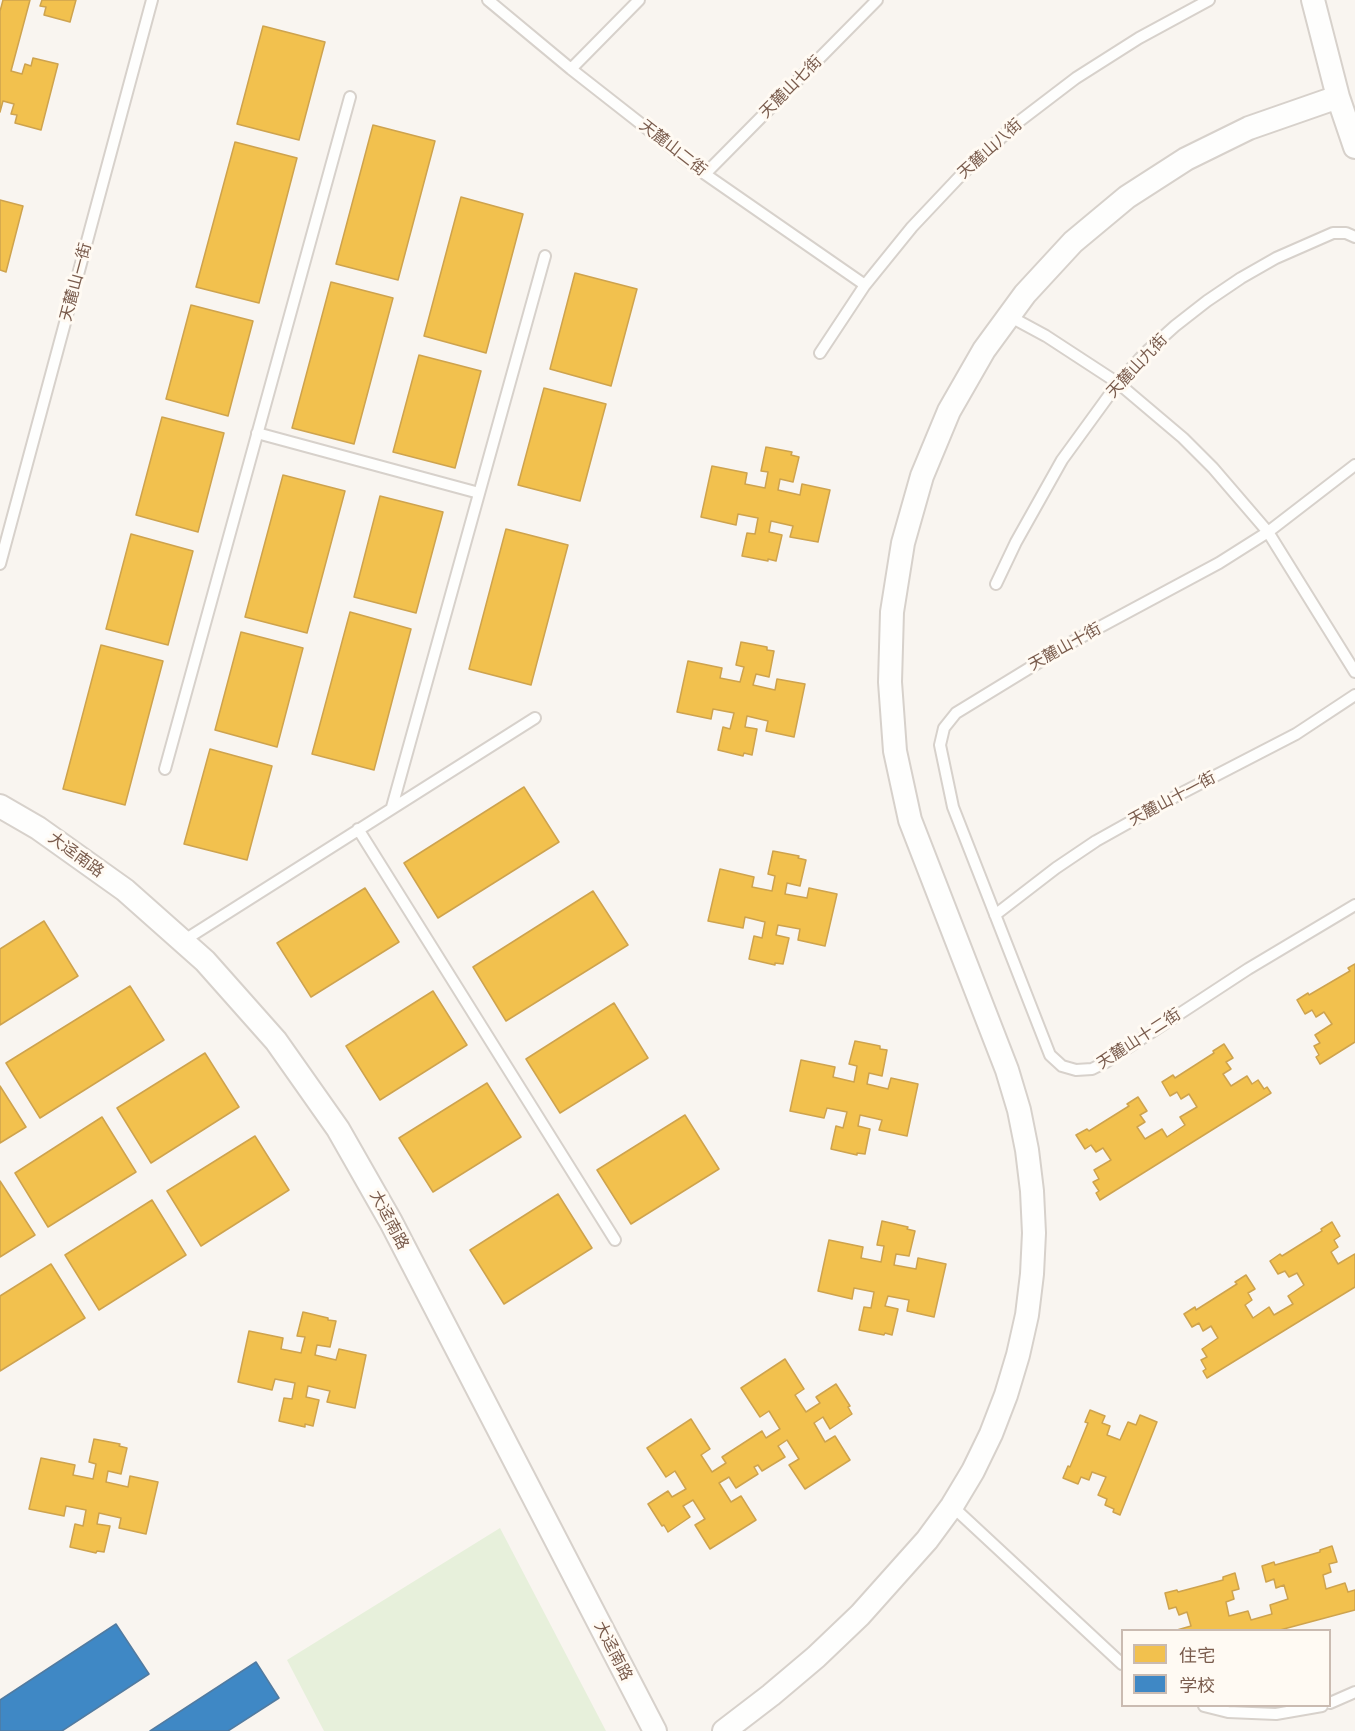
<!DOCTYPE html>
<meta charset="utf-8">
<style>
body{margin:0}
#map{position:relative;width:1355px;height:1731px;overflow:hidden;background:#f9f5f0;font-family:Mulish,"Noto Sans SC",sans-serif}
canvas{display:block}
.legend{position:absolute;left:1121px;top:1629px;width:210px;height:78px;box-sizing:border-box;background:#fffaf3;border:2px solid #cabbb1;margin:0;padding:8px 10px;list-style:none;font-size:18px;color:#7a5c4d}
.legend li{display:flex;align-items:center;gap:12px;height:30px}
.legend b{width:30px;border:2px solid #cabbb1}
</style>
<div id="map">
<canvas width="1355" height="1731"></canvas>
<ul class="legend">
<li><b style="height:16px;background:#f2c14e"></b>住宅</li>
<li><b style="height:16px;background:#3f88c5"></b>学校</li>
</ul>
</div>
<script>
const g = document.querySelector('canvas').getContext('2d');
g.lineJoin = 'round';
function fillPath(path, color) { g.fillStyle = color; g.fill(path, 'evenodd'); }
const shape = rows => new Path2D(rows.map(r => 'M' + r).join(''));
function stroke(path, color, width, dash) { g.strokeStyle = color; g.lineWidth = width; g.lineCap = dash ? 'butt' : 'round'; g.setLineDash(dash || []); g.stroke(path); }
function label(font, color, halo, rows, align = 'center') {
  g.font = font + ' Mulish,"Noto Sans SC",sans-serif'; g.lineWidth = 6; g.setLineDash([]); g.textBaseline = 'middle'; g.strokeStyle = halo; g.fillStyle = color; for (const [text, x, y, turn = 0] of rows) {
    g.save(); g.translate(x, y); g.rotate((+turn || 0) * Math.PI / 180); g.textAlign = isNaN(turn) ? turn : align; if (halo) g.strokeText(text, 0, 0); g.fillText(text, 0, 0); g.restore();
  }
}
const green = shape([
 [500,1528,606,1731,324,1731,287,1660]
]);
const homes = shape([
 [3,0,30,0,11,71,22,74,25,64,31,66,33,58,58,64,41,130,15,123,17,115,11,114,14,104,3,101,0,112,0,11,3,0],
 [42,0,76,0,70,22,44,15,46,7,40,6,42,0],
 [263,26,325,42,299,140,237,124,263,26],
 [373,125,435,141,398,280,336,264,373,125],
 [235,142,297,158,259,303,196,287,235,142],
 [461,197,523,214,486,353,424,336,461,197],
 [0,200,23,206,6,272,0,270,0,200],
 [575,273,637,289,611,386,550,369,575,273],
 [331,282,393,298,354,444,292,428,331,282],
 [191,305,253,321,228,416,166,399,191,305],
 [419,355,481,371,455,468,393,452,419,355],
 [544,388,606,404,580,501,518,485,544,388],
 [162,417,224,433,198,532,136,515,162,417],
 [766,447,792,452,791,455,799,457,793,482,780,479,778,490,800,495,802,484,830,490,818,542,790,537,793,526,771,521,769,532,782,535,776,561,768,559,768,561,742,556,747,533,755,534,758,518,738,514,736,525,701,517,712,466,747,473,745,484,765,488,768,472,761,471,766,447],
 [283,475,345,491,307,633,245,617,283,475],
 [380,496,443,512,416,613,354,597,380,496],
 [506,529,568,545,531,685,469,669,506,529],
 [131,534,193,551,168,645,106,629,131,534],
 [350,612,411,629,374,770,312,754,350,612],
 [241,632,303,648,277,747,215,730,241,632],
 [741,642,767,647,767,650,774,651,769,677,756,674,753,685,775,690,777,679,805,684,794,737,766,731,768,721,747,716,745,727,757,729,752,755,744,753,743,756,718,750,723,727,730,729,734,713,713,709,711,719,677,712,688,661,722,668,720,678,740,682,744,667,736,665,741,642],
 [101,645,163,661,125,805,63,789,101,645],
 [210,749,272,766,247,860,184,844,210,749],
 [524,787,559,842,438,918,404,863,524,787],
 [773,851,799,856,798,858,806,860,800,886,787,883,785,894,807,898,809,888,837,894,825,946,798,940,800,929,778,925,776,935,789,938,783,964,775,963,775,965,749,959,754,936,762,938,765,922,745,917,743,928,708,921,720,869,754,877,752,887,772,891,775,876,768,874,773,851],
 [365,888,399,942,311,997,277,943,365,888],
 [593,891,628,945,506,1021,473,967,593,891],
 [44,921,78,976,0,1025,0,949,44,921],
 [1355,964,1355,1042,1320,1064,1316,1057,1319,1055,1314,1046,1320,1043,1315,1035,1332,1024,1324,1012,1316,1017,1312,1010,1305,1014,1297,1000,1308,993,1309,995,1350,971,1348,968,1355,964],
 [130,986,164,1040,40,1118,6,1063,130,986],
 [433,991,467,1045,380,1100,346,1046,433,991],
 [614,1003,648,1058,560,1113,526,1059,614,1003],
 [855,1041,880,1046,880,1049,887,1050,882,1076,869,1073,867,1084,888,1089,891,1078,918,1084,907,1136,879,1130,882,1120,860,1115,858,1126,870,1129,865,1154,857,1153,857,1155,831,1149,836,1126,843,1128,847,1112,827,1108,824,1118,790,1111,801,1060,835,1067,833,1077,854,1082,857,1066,849,1064,855,1041],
 [1224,1044,1233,1058,1226,1062,1231,1069,1223,1074,1231,1086,1247,1076,1252,1084,1258,1080,1264,1089,1267,1087,1271,1093,1100,1200,1096,1193,1099,1191,1093,1182,1099,1179,1094,1170,1111,1160,1103,1148,1096,1152,1091,1145,1085,1149,1076,1135,1087,1129,1089,1131,1129,1106,1127,1104,1138,1097,1147,1111,1140,1115,1145,1122,1137,1127,1145,1139,1162,1129,1167,1137,1185,1125,1180,1117,1197,1107,1189,1094,1181,1099,1177,1092,1170,1096,1162,1082,1173,1075,1175,1078,1214,1053,1213,1051,1224,1044],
 [205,1053,239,1107,151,1163,117,1108,205,1053],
 [487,1083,521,1137,433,1192,399,1138,487,1083],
 [0,1086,26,1127,0,1143,0,1086],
 [685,1115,719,1169,631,1224,597,1170,685,1115],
 [102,1117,136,1172,48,1227,15,1173,102,1117],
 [255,1136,289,1190,201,1246,167,1191,255,1136],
 [0,1181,35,1235,0,1257,0,1181],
 [558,1194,592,1248,504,1304,470,1250,558,1194],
 [152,1200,186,1255,99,1310,65,1255,152,1200],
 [882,1221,908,1227,907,1229,915,1231,909,1256,896,1254,894,1265,916,1269,918,1258,946,1264,934,1317,907,1311,909,1300,888,1296,885,1306,898,1309,892,1335,885,1333,884,1335,859,1330,864,1307,871,1308,874,1292,854,1288,852,1299,818,1291,829,1240,863,1247,861,1258,881,1262,884,1246,877,1245,882,1221],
 [1332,1222,1340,1236,1334,1240,1338,1247,1331,1252,1338,1264,1355,1254,1355,1287,1207,1378,1203,1371,1206,1369,1201,1360,1207,1357,1202,1349,1218,1338,1211,1326,1203,1331,1199,1323,1192,1327,1184,1314,1195,1307,1196,1310,1237,1284,1235,1282,1246,1275,1255,1289,1248,1293,1252,1300,1245,1305,1253,1318,1269,1307,1274,1315,1293,1304,1288,1296,1304,1285,1297,1273,1289,1277,1285,1271,1278,1274,1270,1261,1280,1254,1282,1256,1322,1231,1321,1229,1332,1222],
 [51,1264,85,1318,0,1371,0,1296,51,1264],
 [303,1312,328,1318,328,1320,336,1321,330,1347,317,1345,315,1355,336,1360,339,1349,366,1355,355,1408,327,1402,330,1391,308,1386,306,1397,319,1400,313,1426,305,1424,305,1427,279,1421,284,1398,292,1399,295,1383,275,1379,272,1390,238,1382,249,1331,283,1338,281,1349,301,1353,305,1337,297,1336,303,1312],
 [785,1359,804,1389,795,1395,806,1412,820,1403,816,1397,836,1384,850,1406,848,1407,852,1414,830,1429,823,1417,814,1423,825,1442,835,1436,850,1460,805,1489,789,1465,799,1459,787,1440,778,1446,785,1457,762,1471,758,1465,754,1467,758,1474,736,1488,729,1477,719,1483,731,1502,741,1496,756,1520,710,1549,695,1525,705,1519,693,1500,683,1506,690,1517,668,1532,664,1525,662,1526,648,1504,668,1491,672,1497,686,1489,675,1471,666,1477,647,1448,691,1419,710,1449,701,1455,712,1472,726,1463,722,1457,762,1431,766,1438,780,1429,769,1411,760,1417,741,1388,785,1359],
 [1090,1410,1105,1416,1102,1423,1110,1426,1107,1435,1120,1440,1128,1422,1136,1425,1140,1415,1157,1422,1120,1515,1113,1512,1114,1509,1105,1505,1107,1499,1098,1495,1106,1477,1092,1472,1089,1480,1081,1477,1078,1484,1063,1478,1068,1466,1070,1467,1088,1423,1085,1422,1090,1410],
 [94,1439,120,1444,119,1446,127,1448,121,1474,108,1471,106,1482,128,1487,130,1476,158,1482,146,1534,119,1528,121,1518,99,1513,97,1524,110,1526,104,1552,97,1551,96,1553,70,1547,75,1524,83,1526,86,1510,66,1506,64,1516,29,1509,41,1458,75,1465,73,1475,93,1479,96,1464,89,1462,94,1439],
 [1332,1546,1337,1562,1329,1564,1331,1572,1323,1575,1326,1589,1345,1583,1348,1592,1355,1590,1355,1610,1280,1630,1177,1630,1191,1626,1187,1612,1179,1615,1176,1607,1169,1609,1165,1593,1177,1590,1178,1592,1223,1580,1223,1577,1235,1573,1239,1589,1232,1591,1234,1599,1226,1602,1229,1616,1248,1611,1251,1620,1272,1614,1270,1605,1288,1599,1284,1585,1276,1588,1274,1579,1266,1582,1262,1566,1274,1562,1275,1565,1320,1552,1320,1550,1332,1546]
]);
const schools = shape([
 [116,1624,149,1674,62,1731,0,1731,0,1700,116,1624],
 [256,1662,279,1698,228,1731,150,1731,256,1662]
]);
const service = shape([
 [488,0,571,69,705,174,865,285],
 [571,69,639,0],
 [705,174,877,0],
 [1009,316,1046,336,1118,383,1183,438,1213,468,1268,532,1355,672],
 [820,353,865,285,912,227,963,173,1017,123,1076,78,1139,38,1209,0],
 [257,433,479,493],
 [1355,465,1268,532,1219,563,1072,642,956,713,944,728,940,745,953,807,1050,1055,1062,1066,1076,1070,1092,1069,1106,1062,1248,969,1355,905],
 [0,564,152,0],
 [996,584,1016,542,1062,460,1118,383,1145,353,1175,326,1207,301,1241,278,1276,258,1333,233,1346,233,1355,237],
 [165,769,350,97],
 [392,807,545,256],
 [358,829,615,1240],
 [995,915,1056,868,1096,841,1180,794,1296,734,1355,695],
 [183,941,535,718],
 [952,1506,1122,1664],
 [1330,1703,1355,1692],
 [1204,1706,1228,1712,1276,1714,1322,1706]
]);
const minor = shape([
 [1313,0,1338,97,1355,147],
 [0,806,38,828,125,890,205,961,276,1041,338,1129,391,1222,655,1731],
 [724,1731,771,1695,816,1657,860,1615,927,1540,952,1506,973,1471,991,1434,1006,1395,1018,1355,1027,1315,1032,1274,1034,1233,1032,1191,1027,1150,1019,1110,1007,1070,910,820,895,751,890,682,892,612,903,543,922,476,949,411,984,350,1025,294,1073,242,1127,197,1186,159,1249,128,1338,97]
]);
const streetNames = [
 ["天麓山七街",791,87,-45],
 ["天麓山二街",673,148,38],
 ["天麓山八街",990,149,-42],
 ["天麓山一街",76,282,-75],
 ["天麓山九街",1137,366,-47],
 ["天麓山十街",1065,647,-29],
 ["天麓山十一街",1172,799,-28],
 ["大迳南路",76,855,36],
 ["天麓山十二街",1139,1039,-33],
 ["大迳南路",389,1220,62],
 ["大迳南路",613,1651,63]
];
fillPath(green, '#e7f0db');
fillPath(homes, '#f2c14e');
stroke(homes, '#cea34e', 1.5);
fillPath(schools, '#3f88c5');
stroke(schools, '#517ba1', 1.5);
stroke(service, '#d7d1cb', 14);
stroke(minor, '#d7d1cb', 26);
stroke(service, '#fefefd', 10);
stroke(minor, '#fefefd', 22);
label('16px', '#7a5c4d', '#fffaf3', streetNames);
</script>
